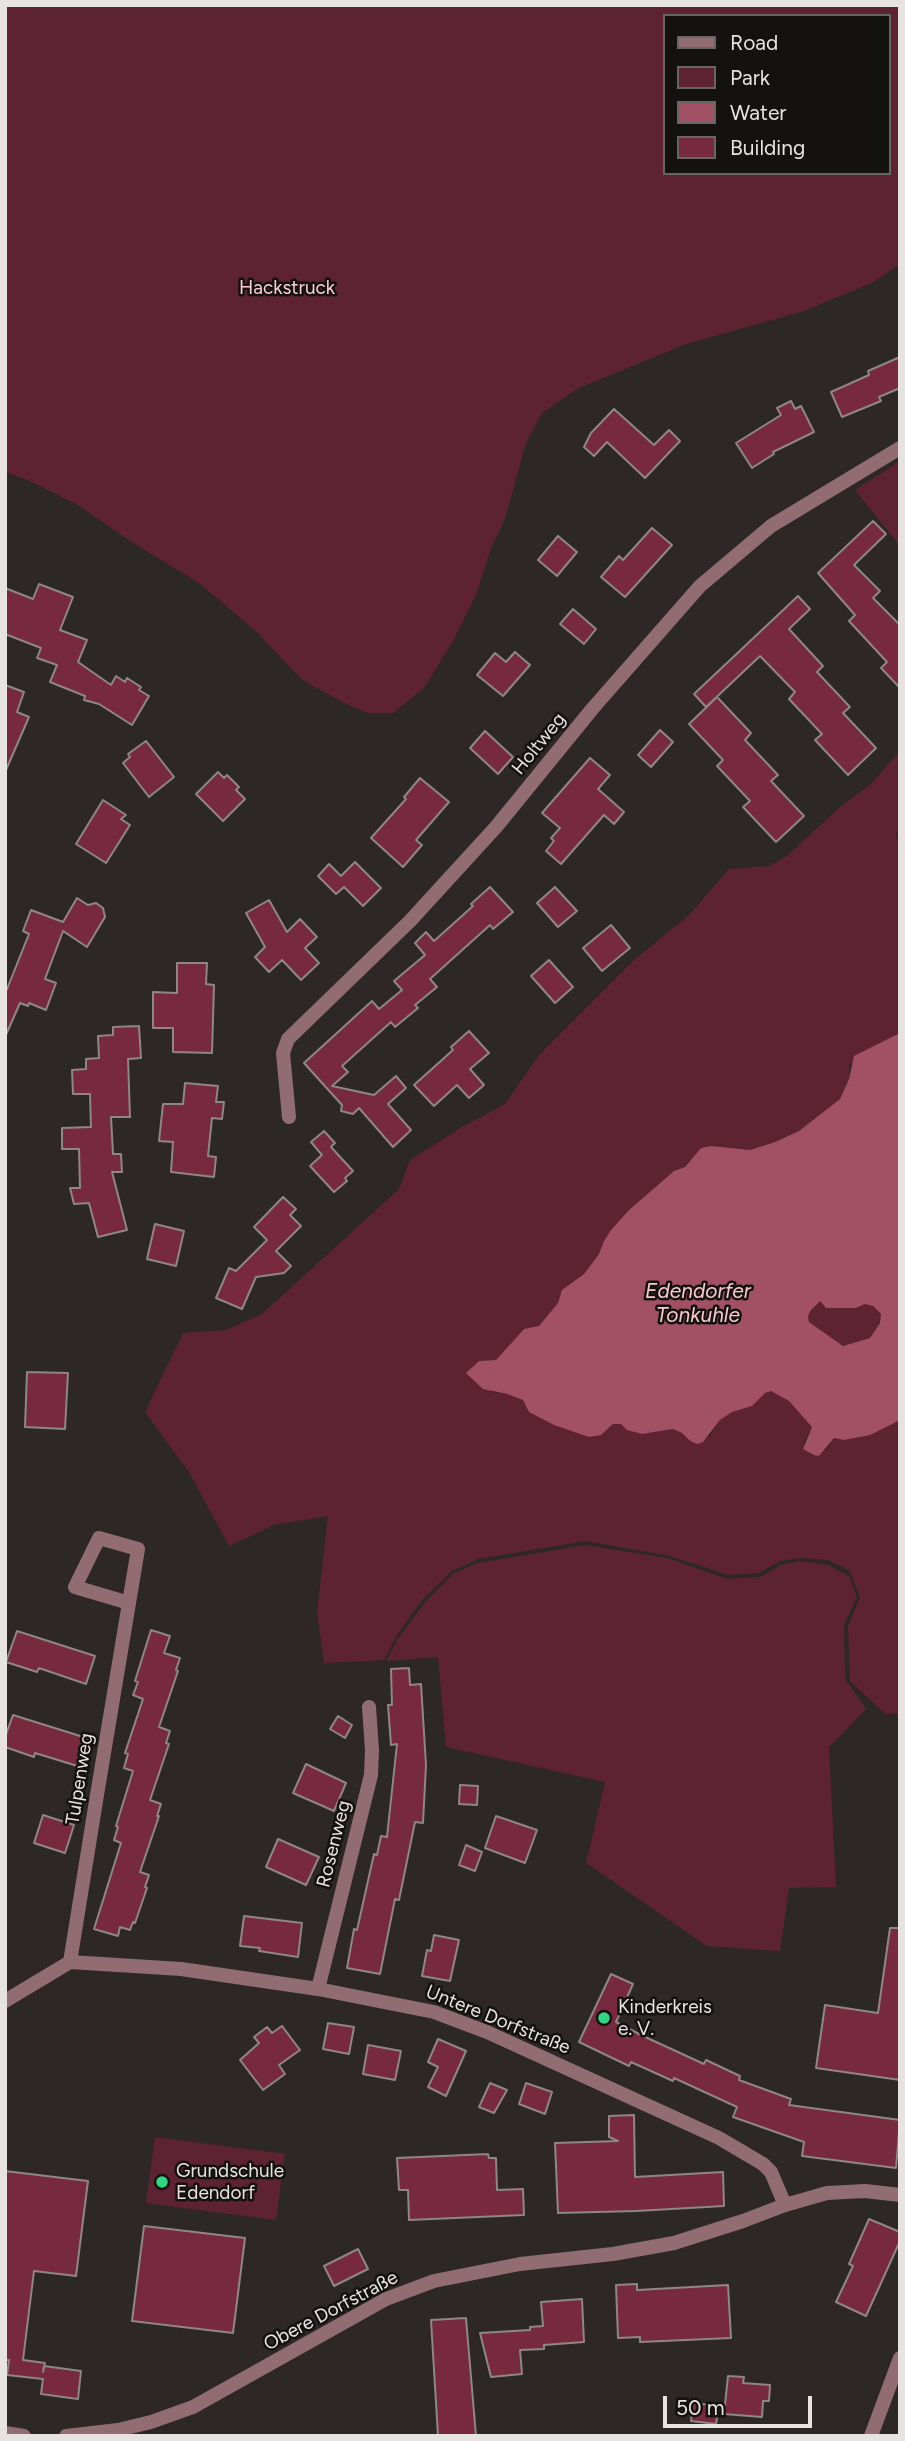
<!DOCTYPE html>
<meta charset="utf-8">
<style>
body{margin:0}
#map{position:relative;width:905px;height:2441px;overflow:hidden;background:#2d2728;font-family:Figtree,sans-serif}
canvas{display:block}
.frame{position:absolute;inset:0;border:7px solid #e7e3e3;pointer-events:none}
.legend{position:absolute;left:663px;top:14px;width:228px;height:161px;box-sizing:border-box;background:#141111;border:2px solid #686565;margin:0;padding:9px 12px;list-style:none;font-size:21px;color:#e7e3e3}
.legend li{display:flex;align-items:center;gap:14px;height:35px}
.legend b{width:35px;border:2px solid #686565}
.scale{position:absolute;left:663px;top:2396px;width:149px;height:32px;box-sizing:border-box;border:4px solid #e7e3e3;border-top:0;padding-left:9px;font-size:21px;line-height:24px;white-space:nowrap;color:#e7e3e3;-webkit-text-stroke:5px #141111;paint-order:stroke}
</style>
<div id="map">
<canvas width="905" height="2441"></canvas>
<div class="frame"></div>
<ul class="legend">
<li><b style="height:9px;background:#926c73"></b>Road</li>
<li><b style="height:19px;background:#5d2333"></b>Park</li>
<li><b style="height:19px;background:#a25065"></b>Water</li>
<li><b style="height:19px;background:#772940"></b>Building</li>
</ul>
<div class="scale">50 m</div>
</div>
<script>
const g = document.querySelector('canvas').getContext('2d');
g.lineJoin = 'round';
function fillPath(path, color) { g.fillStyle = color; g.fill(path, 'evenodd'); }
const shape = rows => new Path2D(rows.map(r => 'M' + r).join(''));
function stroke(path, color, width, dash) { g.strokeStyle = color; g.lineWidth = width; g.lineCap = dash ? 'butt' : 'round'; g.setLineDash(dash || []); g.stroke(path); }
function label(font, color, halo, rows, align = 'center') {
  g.font = font + ' Figtree,sans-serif'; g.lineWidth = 5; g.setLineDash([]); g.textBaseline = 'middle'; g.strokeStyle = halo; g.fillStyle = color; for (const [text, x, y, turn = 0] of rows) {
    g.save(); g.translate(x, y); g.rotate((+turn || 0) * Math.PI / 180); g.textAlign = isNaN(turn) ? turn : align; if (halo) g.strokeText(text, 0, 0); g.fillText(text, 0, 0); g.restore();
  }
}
const green = shape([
 [5,5,900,5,900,264,874,282,804,311,686,344,579,388,542,413,526,443,505,519,491,548,476,595,453,641,424,688,393,713,368,713,340,701,301,679,256,631,199,583,127,539,78,505,30,481,5,472],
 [665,16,889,16,889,173,665,173],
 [900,461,900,546,855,490],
 [900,751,900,830,896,833,900,851,900,1033,850,1064,849,1079,840,1099,799,1131,775,1142,750,1150,711,1146,701,1148,685,1167,674,1171,629,1210,611,1230,604,1241,599,1254,584,1274,562,1290,558,1303,539,1327,524,1329,496,1360,479,1361,492,1392,507,1394,523,1400,529,1412,554,1425,589,1437,607,1430,613,1424,621,1424,642,1434,673,1429,682,1433,689,1440,709,1437,720,1420,732,1412,752,1406,765,1393,771,1391,789,1401,812,1427,803,1444,826,1450,834,1438,844,1440,900,1420,900,1714,884,1713,850,1681,848,1626,860,1598,850,1571,828,1560,800,1558,780,1561,759,1573,728,1575,670,1556,585,1541,478,1559,452,1571,422,1600,397,1635,384,1660,324,1663,317,1612,328,1516,274,1525,229,1546,189,1472,145,1412,183,1333,226,1330,262,1314,399,1189,410,1160,462,1127,505,1104,539,1055,633,961,689,915,729,869,770,866,788,855,840,807,871,784],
 [820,1301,826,1308,856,1308,865,1304,873,1306,881,1314,880,1323,870,1338,843,1346,809,1322,808,1316,815,1304],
 [585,1545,668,1558,727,1579,760,1577,781,1565,800,1561,828,1565,849,1576,857,1597,844,1624,845,1679,866,1709,829,1747,836,1887,789,1888,780,1951,707,1946,586,1863,605,1782,446,1747,438,1657,386,1661,399,1637,427,1600,454,1573,478,1563],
 [155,2137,285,2154,276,2220,146,2203]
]);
const water = shape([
 [900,1033,900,1420,870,1435,844,1440,834,1438,819,1456,814,1455,803,1449,812,1427,789,1401,771,1391,765,1393,752,1406,732,1412,720,1420,703,1442,697,1444,689,1440,682,1433,673,1429,642,1434,627,1430,621,1424,613,1424,601,1435,589,1437,554,1425,529,1412,523,1400,507,1394,483,1389,466,1373,479,1361,496,1360,524,1329,539,1326,558,1303,562,1290,584,1274,599,1254,604,1241,611,1230,629,1210,674,1171,685,1167,701,1148,711,1146,750,1150,775,1142,799,1131,840,1099,849,1079,854,1056],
 [820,1301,826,1308,856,1308,865,1304,873,1306,881,1314,880,1323,870,1338,843,1346,809,1322,808,1316,811,1310]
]);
const building = shape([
 [900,357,900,388,879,397,881,401,842,417,831,392,869,375,868,371,900,357],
 [791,401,795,409,801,406,814,432,773,452,774,454,752,468,736,443,781,415,777,408,791,401],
 [614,409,654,445,669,430,680,441,645,478,607,442,594,456,584,447,591,433,614,409],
 [873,521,886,534,854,565,880,591,873,598,900,625,900,688,881,668,887,662,849,621,855,615,818,573,873,521],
 [652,528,672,545,625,597,601,577,619,556,623,560,652,528],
 [558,536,577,552,557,576,538,560,558,536],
 [39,584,73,597,60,630,87,640,78,662,111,685,116,676,125,682,127,678,141,687,139,690,149,696,132,725,99,704,84,700,85,696,50,682,57,665,37,658,41,648,5,634,5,588,33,599,39,584],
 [798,596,810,609,789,629,823,666,817,672,850,707,843,713,876,748,848,775,815,740,822,734,789,699,795,692,760,656,706,707,694,694,798,596],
 [573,609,596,629,584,644,560,624,573,609],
 [515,652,530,665,503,696,477,675,495,653,506,662,515,652],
 [5,685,24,692,17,712,29,717,6,770,5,685],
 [717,697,751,733,745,740,778,775,771,781,804,816,776,842,743,807,750,801,717,766,723,760,689,724,717,697],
 [660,730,673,742,651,767,638,755,660,730],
 [485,731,513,757,498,774,470,748,485,731],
 [146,741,174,777,149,797,123,763,130,757,128,754,146,741],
 [590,758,610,775,598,789,624,812,614,824,604,815,561,864,546,851,554,841,551,838,560,828,542,813,590,758],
 [218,772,224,778,227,775,239,787,236,790,245,799,223,821,196,794,218,772],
 [420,778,449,802,416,840,422,845,403,867,371,838,406,799,404,797,420,778],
 [103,800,126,815,121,819,130,825,106,863,76,844,103,800],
 [355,862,381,888,363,906,344,887,336,894,318,876,329,864,341,876,355,862],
 [490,887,513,912,493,929,490,925,430,979,437,987,415,1005,418,1008,395,1027,391,1022,342,1066,348,1072,332,1086,374,1095,396,1076,406,1088,388,1104,411,1130,393,1147,359,1108,353,1114,341,1111,342,1105,304,1063,372,1001,379,1009,402,990,394,981,425,955,415,943,426,932,434,941,473,906,471,904,490,887],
 [555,887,577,911,558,927,537,903,555,887],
 [77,898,88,905,96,903,103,908,105,917,87,947,63,931,45,979,56,983,46,1010,29,1003,28,1006,20,1003,5,1037,5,994,29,934,23,931,31,910,63,922,77,898],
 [269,900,287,932,300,919,317,937,305,948,319,963,301,980,282,960,269,972,255,957,265,947,246,913,269,900],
 [611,925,630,948,602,971,583,948,611,925],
 [549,960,573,987,555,1003,531,976,549,960],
 [177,963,207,963,206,984,214,985,212,1053,173,1052,173,1028,153,1028,153,992,177,993,177,963],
 [139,1026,141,1058,128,1059,130,1117,111,1117,113,1154,121,1154,122,1172,112,1172,127,1230,98,1237,89,1203,74,1204,70,1188,80,1188,79,1149,62,1149,62,1128,91,1127,90,1094,73,1094,72,1070,86,1069,86,1059,99,1058,98,1036,113,1035,113,1027,139,1026],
 [469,1031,489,1053,470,1069,484,1085,469,1098,457,1085,434,1106,414,1085,453,1050,451,1047,469,1031],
 [185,1083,218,1086,216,1102,224,1102,222,1119,212,1118,208,1156,216,1157,214,1177,171,1172,173,1142,159,1141,163,1104,183,1104,185,1083],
 [324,1131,335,1143,331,1147,353,1171,345,1178,347,1181,334,1192,310,1166,322,1155,311,1142,324,1131],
 [283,1197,296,1209,290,1215,301,1226,276,1251,291,1266,284,1273,256,1277,242,1309,216,1298,229,1268,236,1271,267,1240,254,1227,283,1197],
 [155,1224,184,1231,176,1266,147,1259,155,1224],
 [27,1372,68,1373,65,1429,25,1427,27,1372],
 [151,1630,170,1636,164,1653,180,1658,176,1670,178,1671,159,1727,170,1731,166,1743,169,1744,150,1800,161,1804,157,1816,159,1816,140,1872,149,1875,145,1887,147,1888,135,1923,133,1922,130,1930,120,1927,118,1936,94,1929,121,1843,114,1840,118,1827,116,1826,133,1771,124,1768,128,1754,125,1753,143,1699,133,1695,138,1682,135,1681,151,1630],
 [17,1631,95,1656,86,1684,39,1668,37,1672,6,1662,17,1631],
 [409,1668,410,1685,421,1684,426,1765,423,1823,415,1822,399,1900,395,1899,380,1974,347,1968,354,1929,357,1930,374,1854,377,1855,381,1836,387,1837,397,1744,391,1745,388,1705,392,1705,391,1669,409,1668],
 [13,1715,93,1740,84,1768,35,1753,34,1757,5,1747,5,1737,13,1715],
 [338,1716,352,1725,345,1738,330,1729,338,1716],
 [306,1764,346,1783,334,1811,293,1793,306,1764],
 [460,1785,478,1786,477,1805,459,1804,460,1785],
 [43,1815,74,1825,65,1853,34,1843,43,1815],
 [496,1816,537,1830,525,1863,485,1848,496,1816],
 [278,1839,319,1857,306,1885,266,1867,278,1839],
 [466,1845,482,1852,475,1871,459,1865,466,1845],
 [244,1916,302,1923,298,1957,259,1951,260,1948,240,1946,244,1916],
 [890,1928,900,1928,900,2080,816,2068,825,2005,878,2013,890,1928],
 [434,1935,459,1940,450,1981,422,1976,427,1950,431,1951,434,1935],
 [611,1974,633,1984,616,2022,643,2036,704,2064,706,2060,740,2076,739,2080,791,2099,789,2105,900,2120,896,2168,802,2156,804,2142,733,2117,737,2107,674,2078,673,2081,631,2062,629,2066,579,2042,611,1974],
 [328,2023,354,2027,349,2054,323,2049,328,2023],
 [282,2026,300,2050,279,2065,285,2074,263,2090,240,2060,259,2043,254,2037,267,2027,272,2033,282,2026],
 [438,2039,466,2051,446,2096,428,2087,438,2067,428,2062,438,2039],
 [368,2045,401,2051,395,2080,363,2074,368,2045],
 [490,2083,507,2090,494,2113,479,2107,490,2083],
 [526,2083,552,2092,545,2114,519,2104,526,2083],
 [634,2115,635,2177,723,2172,724,2206,636,2211,558,2213,555,2143,618,2141,609,2137,609,2116,634,2115],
 [488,2154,489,2158,496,2158,497,2190,523,2189,524,2215,409,2220,408,2190,399,2190,397,2158,488,2154],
 [5,2171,88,2181,76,2276,34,2271,23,2360,45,2363,43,2372,44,2366,81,2371,78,2399,41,2394,43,2379,7,2375,9,2360,5,2360,5,2171],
 [869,2219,900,2232,900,2241,866,2316,836,2302,853,2266,849,2264,869,2219],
 [144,2226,245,2238,233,2333,132,2321,144,2226],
 [358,2249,368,2269,334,2286,324,2266,358,2249],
 [637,2284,637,2290,728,2285,731,2338,640,2342,640,2337,618,2338,616,2285,637,2284],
 [582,2299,584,2342,544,2345,544,2349,520,2350,522,2374,491,2377,480,2333,530,2330,530,2327,543,2326,541,2302,582,2299],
 [466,2318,476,2436,438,2436,431,2320,466,2318],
 [728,2376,744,2377,743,2383,770,2385,769,2401,763,2401,762,2417,724,2414,728,2376],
 [693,2403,719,2406,716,2424,691,2421,693,2403]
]);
const minor = shape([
 [289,1117,283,1053,288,1039,410,921,496,827,593,708,700,586,771,526,900,448],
 [70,1962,97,1795,138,1549,99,1538,75,1587,129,1603],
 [318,1989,371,1775,372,1750,369,1707],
 [5,2001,70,1962,181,1969,318,1989,434,2012,487,2032,719,2138,763,2164,771,2172,785,2205]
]);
const tertiary = shape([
 [5,2433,24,2436],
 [66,2436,118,2430,151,2422,193,2407,386,2299,434,2281,520,2264,613,2254,674,2243,743,2221,785,2205,827,2193,865,2191,900,2195],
 [871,2436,900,2358]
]);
const markers = [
 [604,2018,7,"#2ed883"],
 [162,2182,7,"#2ed883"]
];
const parkNames = [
 ["Hackstruck",287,288]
];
const streetNames = [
 ["Holtweg",539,744,-51],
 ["Tulpenweg",80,1779,-81],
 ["Rosenweg",334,1844,-76],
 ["Untere Dorfstraße",498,2020,22],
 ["Obere Dorfstraße",331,2311,-28]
];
const poiNames = [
 ["Kinderkreis",618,2007],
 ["e. V.",618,2029],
 ["Grundschule",176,2171],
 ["Edendorf",176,2193]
];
const waterNames = [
 ["Edendorfer",698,1292],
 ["Tonkuhle",698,1316]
];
fillPath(green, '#5d2333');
fillPath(water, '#a25065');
fillPath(building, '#772940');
stroke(building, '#8e8687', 2);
stroke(minor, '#926c73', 14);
stroke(tertiary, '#926c73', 14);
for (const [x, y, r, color] of markers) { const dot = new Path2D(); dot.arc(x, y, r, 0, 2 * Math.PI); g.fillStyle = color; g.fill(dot); stroke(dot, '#141111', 2.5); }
label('19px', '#fdccd6', '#141111', parkNames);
label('19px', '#e7e3e3', '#141111', streetNames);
label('19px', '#e7e3e3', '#141111', poiNames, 'left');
label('italic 21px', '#fac9d2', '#141111', waterNames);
</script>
